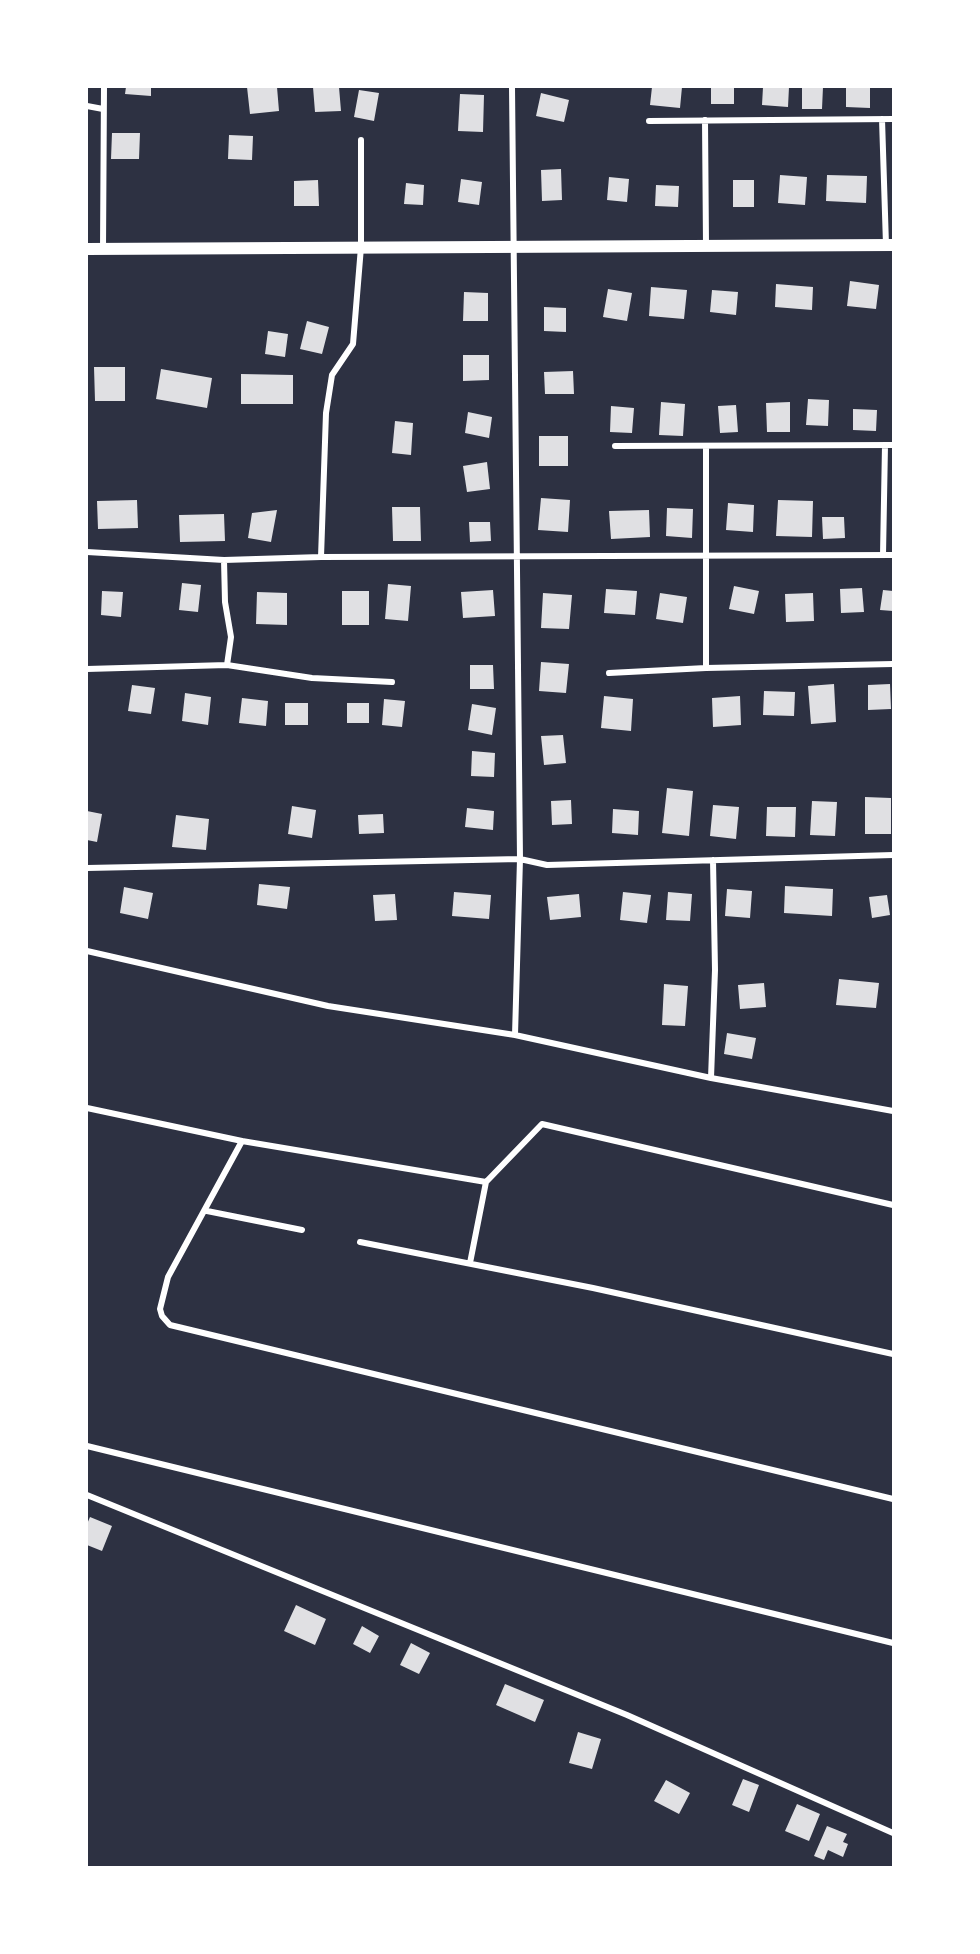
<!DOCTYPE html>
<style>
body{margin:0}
#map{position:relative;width:980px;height:1954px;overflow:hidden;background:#2d3142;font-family:"Nunito Sans",sans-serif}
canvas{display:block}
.frame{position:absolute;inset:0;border:88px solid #fff;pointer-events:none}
</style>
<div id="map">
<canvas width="980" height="1954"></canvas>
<div class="frame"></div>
</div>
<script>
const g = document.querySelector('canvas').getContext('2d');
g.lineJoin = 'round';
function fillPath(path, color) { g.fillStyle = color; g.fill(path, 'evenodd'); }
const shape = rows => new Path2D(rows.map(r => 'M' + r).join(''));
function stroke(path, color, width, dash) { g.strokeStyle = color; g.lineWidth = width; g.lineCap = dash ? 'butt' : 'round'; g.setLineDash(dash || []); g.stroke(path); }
const building = shape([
 [126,87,151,87,151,96,125,94],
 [247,87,277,87,279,111,250,114],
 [313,87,339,87,341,111,315,112],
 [652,87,682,87,680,108,650,105],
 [711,87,734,87,734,104,711,104],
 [763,87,789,87,788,107,762,105],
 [802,87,823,87,822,109,802,109],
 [846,87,870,87,870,108,846,107],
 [359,90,379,93,374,121,354,117],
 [541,93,569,100,564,122,536,116],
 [460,94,484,95,483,132,458,131],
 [112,133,140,133,139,159,111,159],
 [229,135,253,136,252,160,228,159],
 [561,169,562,200,542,201,541,170],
 [780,175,807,177,805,205,778,203],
 [827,175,867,176,866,203,826,201],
 [609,177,629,179,627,202,607,200],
 [461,179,482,182,479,205,458,202],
 [318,180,319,206,294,206,294,181],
 [733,180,754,180,754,207,733,207],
 [406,183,424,185,423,205,404,204],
 [656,185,679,186,678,207,655,206],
 [850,281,879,285,876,309,847,306],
 [776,284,813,287,812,310,775,307],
 [651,287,687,290,684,319,649,316],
 [608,289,632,293,627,321,603,317],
 [712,290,738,292,736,315,710,312],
 [464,292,488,293,488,321,463,321],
 [544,307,566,308,566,332,544,331],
 [307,321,329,327,322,354,300,349],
 [268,331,288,334,285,357,265,354],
 [463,355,489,355,489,380,463,381],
 [94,367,125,367,125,401,95,401],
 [161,369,212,378,207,408,156,399],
 [573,371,574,394,545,394,544,372],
 [241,374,293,375,293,404,241,404],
 [808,399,829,400,828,426,806,425],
 [661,402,685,404,683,436,659,435],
 [790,402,790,432,767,432,766,403],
 [736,405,738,432,720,433,718,406],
 [611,406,634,408,632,433,610,432],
 [853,409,877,410,876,431,853,430],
 [468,412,492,417,489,438,465,433],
 [395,421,413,423,411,455,392,453],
 [539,436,568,436,568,466,539,466],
 [487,462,490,489,467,492,463,466],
 [541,498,570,500,568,532,538,530],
 [137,500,138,528,98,529,97,501],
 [778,500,813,501,812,537,776,536],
 [728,503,754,505,753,532,726,530],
 [392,507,420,507,421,541,393,541],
 [667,508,693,509,692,538,666,536],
 [277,510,271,542,248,538,252,513],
 [649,510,650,537,611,539,609,511],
 [224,514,225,541,180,542,179,515],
 [822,517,844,517,845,538,823,539],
 [469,522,490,522,491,541,470,542],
 [182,583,201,585,198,612,179,610],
 [388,584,411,586,408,621,385,619],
 [734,586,759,591,754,614,729,609],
 [862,588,864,612,841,613,840,589],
 [606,589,637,591,635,615,604,613],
 [493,590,495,616,463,618,461,592],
 [883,590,893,591,893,611,880,610],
 [102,591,123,592,121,617,101,615],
 [342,591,369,591,369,625,342,625],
 [257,592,287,593,287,625,256,624],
 [543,593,572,595,569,629,541,628],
 [660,593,687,597,683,623,656,619],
 [813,593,814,621,786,622,785,594],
 [541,662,569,664,566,693,539,691],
 [470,665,493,665,494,689,470,689],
 [834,684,836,722,811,724,808,686],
 [890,684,891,709,868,710,868,685],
 [132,685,155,688,151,714,128,711],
 [764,691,795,692,794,716,763,715],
 [185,693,211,697,208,725,182,721],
 [604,696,633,699,631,731,601,728],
 [740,696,741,725,713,727,712,698],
 [242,698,268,701,266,726,239,723],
 [384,699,405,701,402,727,382,725],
 [285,703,308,703,308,725,285,725],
 [347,703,369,703,369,723,347,723],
 [472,704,496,708,492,735,468,730],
 [563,735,566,763,544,765,541,736],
 [472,751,495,753,494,777,471,776],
 [667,788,693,791,689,836,662,833],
 [865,797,891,798,891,834,865,834],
 [571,800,572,824,552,825,551,801],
 [812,801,837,802,835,836,810,835],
 [713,805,739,807,736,839,710,836],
 [292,806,316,810,312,838,288,834],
 [767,807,796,807,795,837,766,836],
 [467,808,494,811,493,830,465,827],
 [613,809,639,811,638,835,612,833],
 [87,811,102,814,97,842,87,840],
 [383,814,384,833,359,834,358,815],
 [176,815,209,819,206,850,172,847],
 [259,884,290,887,287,909,257,905],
 [785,886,833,889,832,916,784,913],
 [124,887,153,893,148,919,120,913],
 [727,889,752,891,750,918,725,916],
 [454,892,491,895,489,919,452,916],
 [623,892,651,895,647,923,620,920],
 [668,892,692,894,690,921,666,920],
 [395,894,397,920,375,921,373,895],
 [579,894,581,917,550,920,547,897],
 [887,895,890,915,872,918,869,897],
 [839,979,879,983,876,1008,836,1005],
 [764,983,766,1007,740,1009,738,985],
 [664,984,688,986,685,1026,662,1025],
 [727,1033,756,1038,752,1059,724,1054],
 [90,1517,112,1526,102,1551,87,1545,87,1524],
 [296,1605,326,1619,315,1645,284,1631],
 [362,1626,379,1636,370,1653,353,1644],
 [411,1643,430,1653,419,1674,400,1665],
 [505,1684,544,1700,535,1722,496,1705],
 [578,1732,601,1739,592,1769,569,1763],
 [743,1779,759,1785,749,1812,732,1805],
 [666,1780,690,1793,679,1814,654,1801],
 [797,1804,820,1814,809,1841,785,1831],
 [827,1826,847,1834,843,1842,848,1844,843,1857,828,1850,824,1860,814,1856]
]);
const minor = shape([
 [512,87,520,859,515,1035],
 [87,106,103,109],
 [882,119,886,245],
 [705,120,706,245],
 [649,121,893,119],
 [103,249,104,87],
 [615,446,893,445],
 [706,446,706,668,893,664],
 [87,552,224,560,321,557,893,555],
 [883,555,885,445],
 [321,557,326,413,332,375,353,344,361,247,361,140],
 [224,560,225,602,231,637,227,665],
 [87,669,227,665,312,678,392,682],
 [609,673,706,668],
 [87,868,520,859,547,865,893,855],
 [87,951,328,1006,515,1035,711,1078,893,1111],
 [711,1078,715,970,713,860],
 [87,1108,242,1141],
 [893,1205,542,1124,486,1182,242,1141,168,1277,160,1309,162,1316,170,1325,893,1499],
 [207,1211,302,1230],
 [360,1242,593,1288,893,1354],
 [470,1263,486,1182],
 [87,1446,893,1643],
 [87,1495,627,1715,893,1833]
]);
const primary = shape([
 [87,249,893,245]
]);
fillPath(building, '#e0e0e3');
stroke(minor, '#fff', 6);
stroke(primary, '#fff', 12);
</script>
